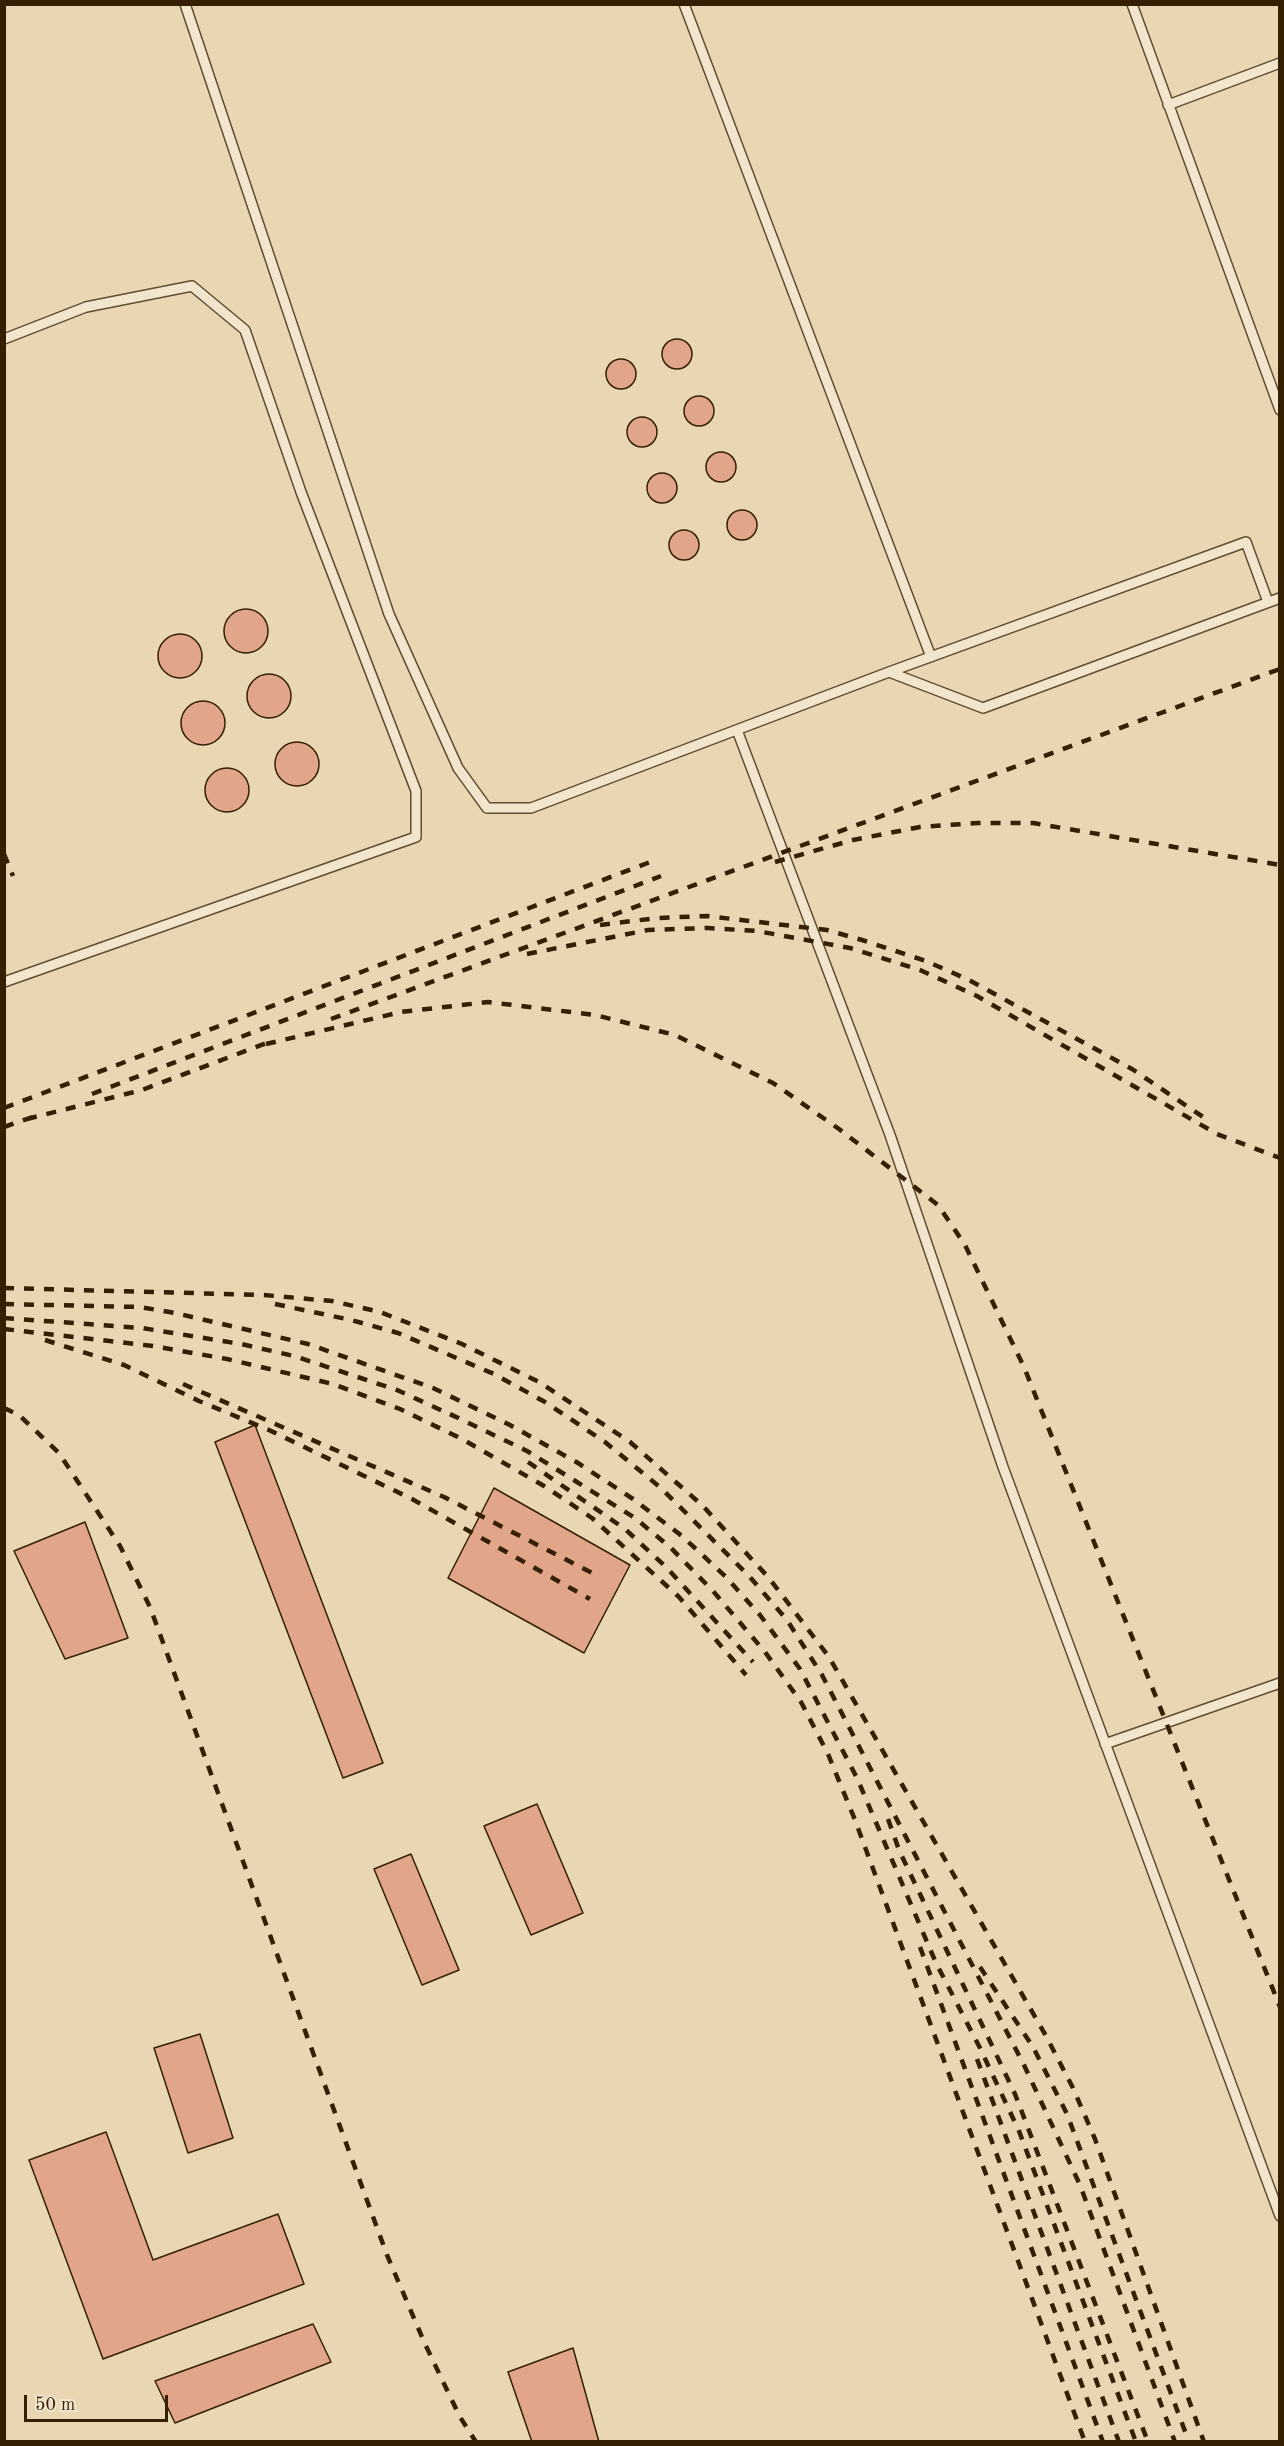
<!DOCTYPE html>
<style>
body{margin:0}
#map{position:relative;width:1284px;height:2446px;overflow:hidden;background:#e9d7b3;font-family:"Old Standard TT",serif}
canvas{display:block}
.frame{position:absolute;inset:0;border:6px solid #341f03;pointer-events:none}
.scale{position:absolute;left:24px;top:2395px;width:144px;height:27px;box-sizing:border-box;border:3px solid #341f03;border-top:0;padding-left:8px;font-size:18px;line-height:21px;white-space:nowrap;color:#341f03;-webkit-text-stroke:4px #f1e5ce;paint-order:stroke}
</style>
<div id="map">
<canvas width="1284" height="2446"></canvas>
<div class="frame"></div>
<div class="scale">50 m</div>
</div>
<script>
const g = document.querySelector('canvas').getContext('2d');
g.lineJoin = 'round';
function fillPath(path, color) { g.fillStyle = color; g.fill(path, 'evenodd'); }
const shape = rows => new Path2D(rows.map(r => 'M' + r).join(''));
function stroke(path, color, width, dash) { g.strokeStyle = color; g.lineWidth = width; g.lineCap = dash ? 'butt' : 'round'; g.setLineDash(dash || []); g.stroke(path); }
const building = shape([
 '662 354a15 15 0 1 1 30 0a15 15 0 1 1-30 0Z',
 '606 374a15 15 0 1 1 30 0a15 15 0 1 1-30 0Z',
 '684 411a15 15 0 1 1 30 0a15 15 0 1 1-30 0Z',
 '627 432a15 15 0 1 1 30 0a15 15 0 1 1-30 0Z',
 '706 467a15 15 0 1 1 30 0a15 15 0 1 1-30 0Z',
 '647 488a15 15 0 1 1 30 0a15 15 0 1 1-30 0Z',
 '727 525a15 15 0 1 1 30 0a15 15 0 1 1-30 0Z',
 '669 545a15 15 0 1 1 30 0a15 15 0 1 1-30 0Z',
 '224 631a22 22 0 1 1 44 0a22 22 0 1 1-44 0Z',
 '158 656a22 22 0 1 1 44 0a22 22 0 1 1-44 0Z',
 '247 696a22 22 0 1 1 44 0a22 22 0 1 1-44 0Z',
 '181 723a22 22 0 1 1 44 0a22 22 0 1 1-44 0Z',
 '275 764a22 22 0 1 1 44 0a22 22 0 1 1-44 0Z',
 '205 790a22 22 0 1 1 44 0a22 22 0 1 1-44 0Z',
 [255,1425,383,1763,343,1778,215,1442,255,1425],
 [494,1488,630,1565,584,1653,448,1578,494,1488],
 [85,1522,128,1638,65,1659,14,1551,85,1522],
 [537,1804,583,1913,531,1935,484,1826,537,1804],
 [411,1854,459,1970,422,1985,374,1869,411,1854],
 [200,2034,233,2138,188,2153,154,2048,200,2034],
 [106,2132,153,2260,278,2214,304,2284,103,2359,29,2160,106,2132],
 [313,2324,331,2362,175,2423,155,2381,313,2324],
 [573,2348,599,2442,532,2442,508,2372,573,2348]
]);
const service = shape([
 [185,4,389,614,458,768,487,808,531,808,889,672,1246,542,1268,602],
 [684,4,931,657],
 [1132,4,1280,410],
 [1168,105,1280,63],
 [4,339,86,307,192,286,245,330,301,492,416,791,416,837,4,982],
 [889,672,983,708,1280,598],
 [737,730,890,1135,1003,1467,1280,2216],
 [1105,1744,1280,1683]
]);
const rail = shape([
 [4,854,13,876],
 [775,862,853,840,920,827,977,823,1033,823,1280,865],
 [600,925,657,918,707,916,827,930,862,940,926,961,969,980,1132,1069,1206,1119],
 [527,954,648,930,708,928,757,931,850,948,920,970,977,996,1217,1134,1280,1158],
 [331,1019,1280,669],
 [266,1044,401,1012,488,1002,595,1015,675,1035,773,1083,839,1129,938,1205,965,1245,1024,1367,1280,2007],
 [92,1094,661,876],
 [4,1108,658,859],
 [27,1119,142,1090,272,1041],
 [4,1127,33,1117],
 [4,1288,264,1295,332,1301,380,1312,462,1344,539,1382,630,1442,702,1505,769,1578,829,1657,1046,2036,1073,2088,1095,2139,1204,2442],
 [4,1304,140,1307,175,1313,308,1344,433,1388,510,1425,578,1463,633,1499,682,1536,726,1577,760,1615,800,1669,857,1778,936,1963,980,2048,1019,2131,1136,2442],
 [275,1304,351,1320,398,1333,494,1374,545,1402,605,1442,661,1488,749,1576,787,1620,822,1675,1024,2065,1080,2185,1175,2442],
 [4,1318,142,1328,241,1344,294,1356,397,1390,456,1417],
 [4,1329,153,1346,227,1359,333,1384,400,1409,462,1439,544,1486,592,1518,679,1597,746,1675],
 [45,1340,124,1365,199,1401,269,1430,412,1499,590,1599],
 [183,1384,444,1497,600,1577],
 [4,1408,19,1415,59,1453,120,1546,150,1607,387,2255,425,2344,460,2417,476,2442],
 [450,1414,527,1451,635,1518,671,1548,713,1591,765,1652,801,1702,828,1754,855,1820,1085,2442],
 [528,1462,625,1529,666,1567,753,1662],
 [888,1819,899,1850,1015,2094,1148,2442],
 [920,1947,1103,2442],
 [980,1967,1033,2047,1067,2114,1189,2442],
 [977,2059,1119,2442]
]);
fillPath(building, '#e1a68a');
stroke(building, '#341f03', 1.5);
stroke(service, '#614d2f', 12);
stroke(service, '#f1e5ce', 9);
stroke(rail, '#341f03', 4.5, [10, 10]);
</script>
